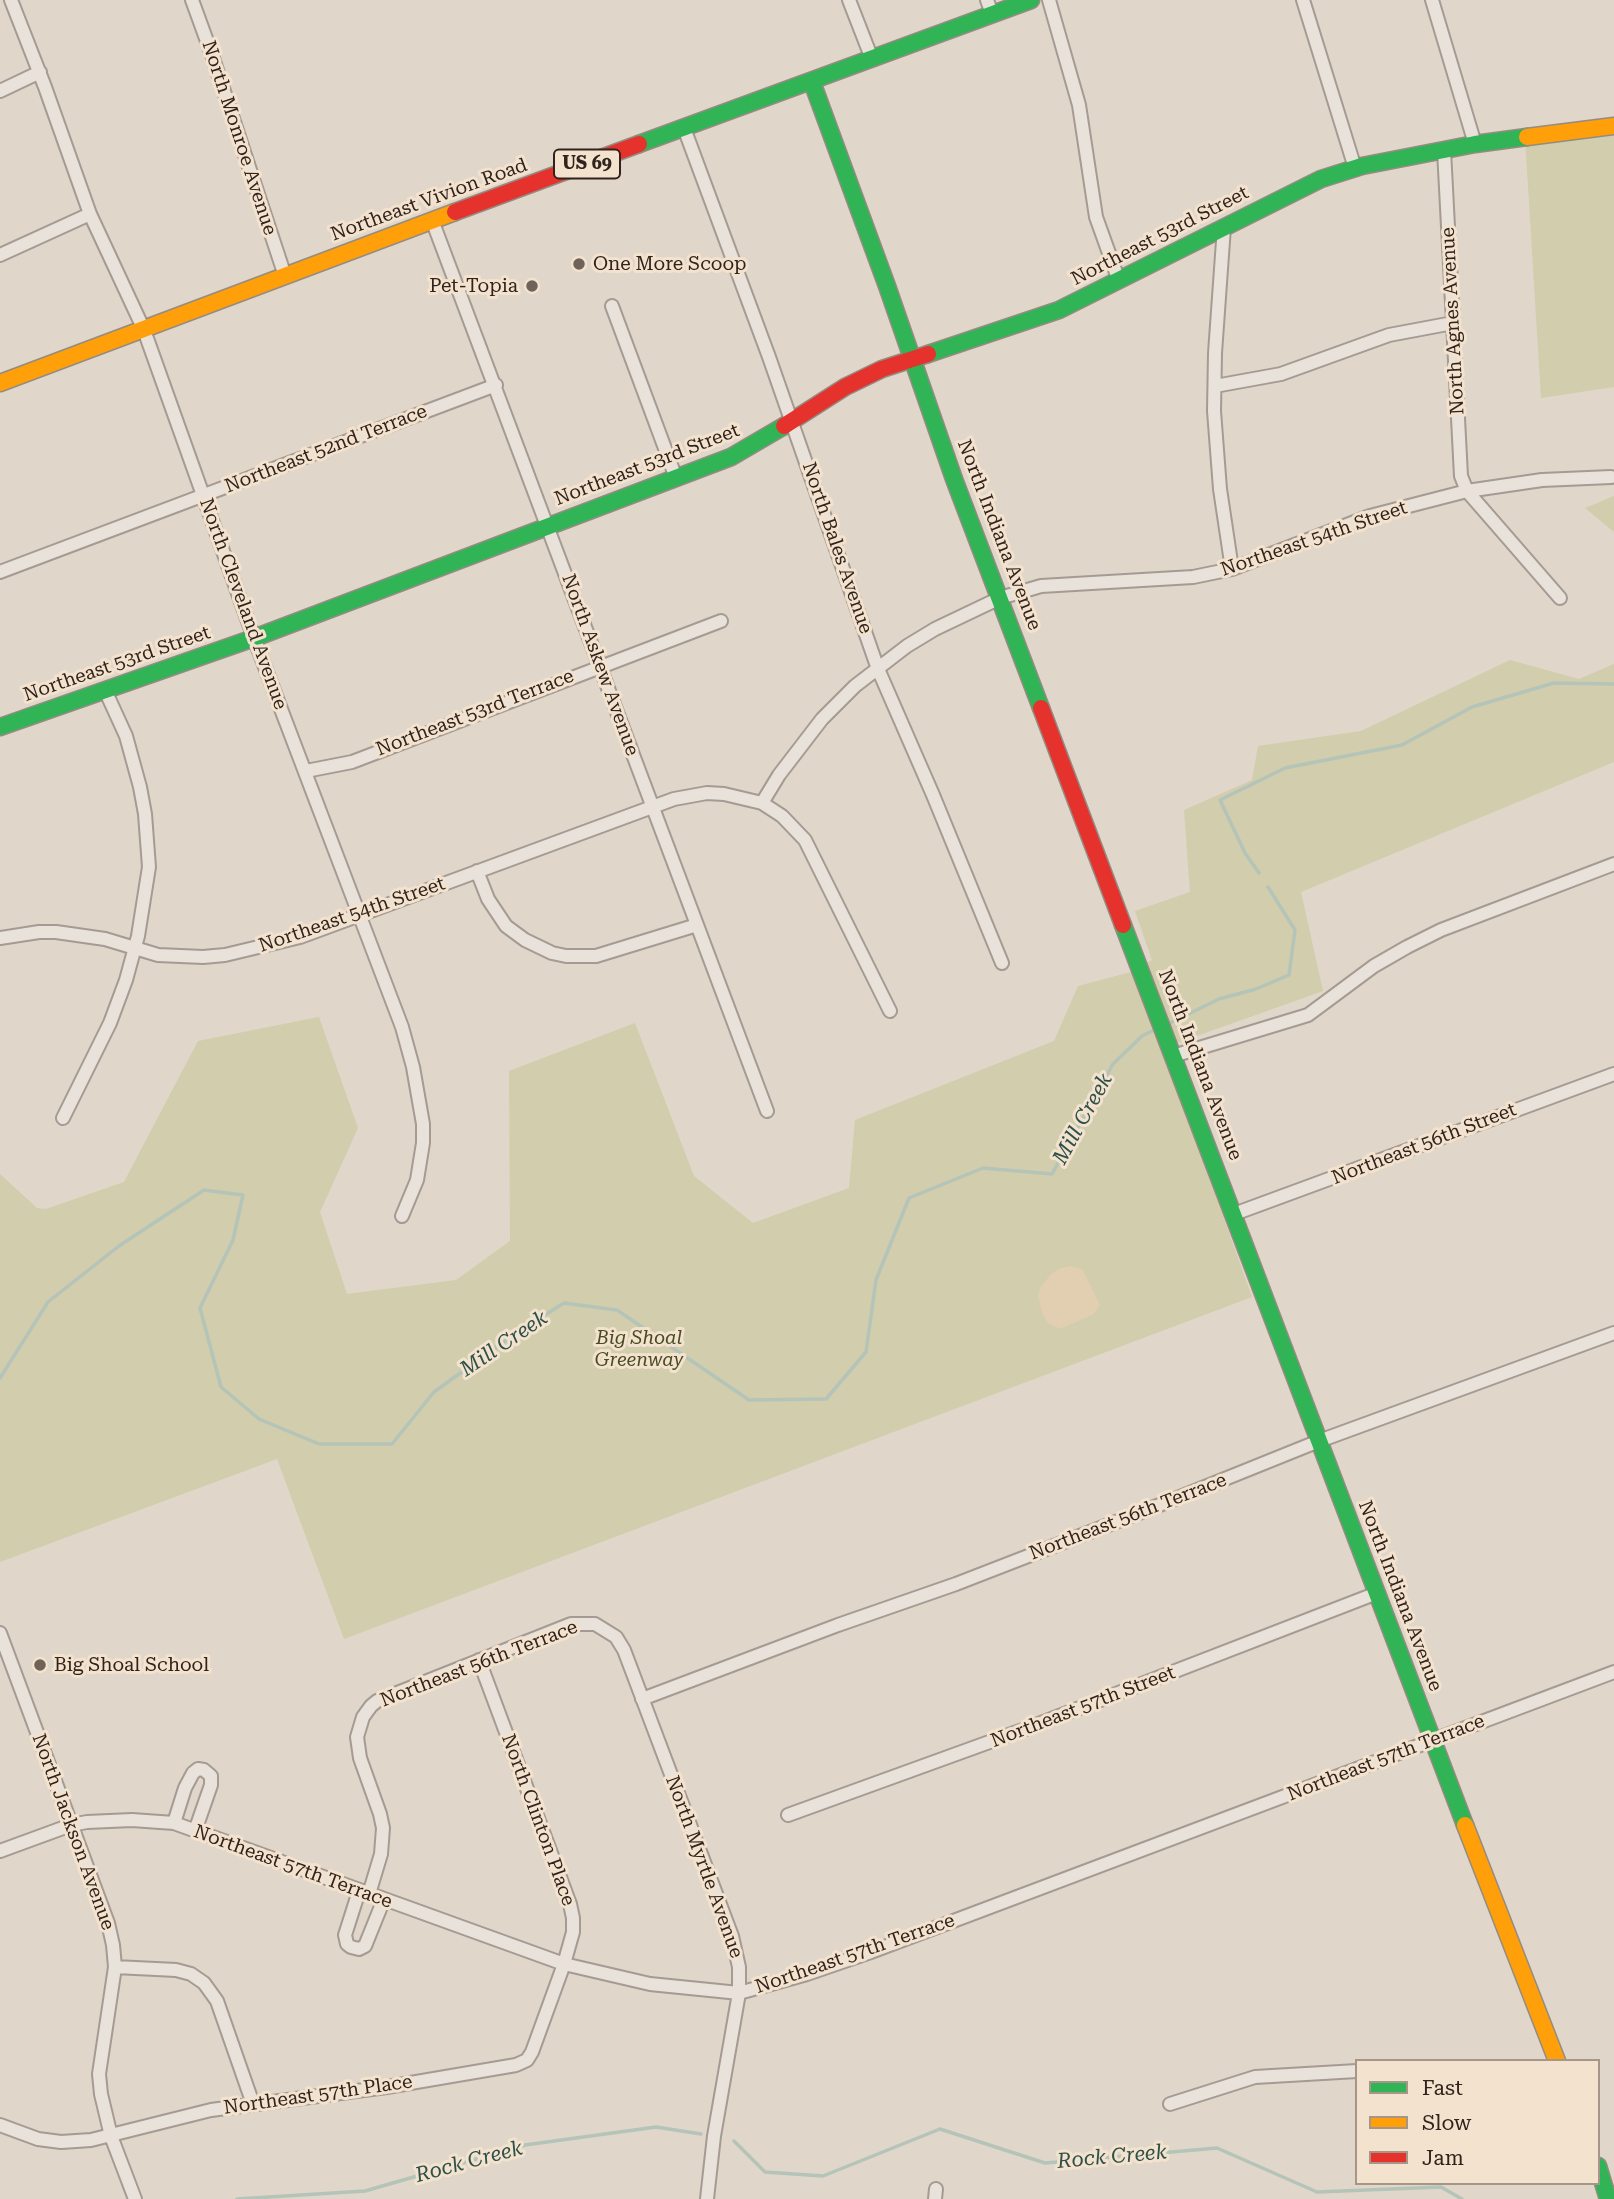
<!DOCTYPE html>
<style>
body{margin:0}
#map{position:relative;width:1614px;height:2199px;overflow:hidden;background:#e0d6c9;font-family:"Roboto Serif",serif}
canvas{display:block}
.legend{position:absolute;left:1355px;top:2059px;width:245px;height:126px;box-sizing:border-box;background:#f2e2ce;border:2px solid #a59687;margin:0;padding:9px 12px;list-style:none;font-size:21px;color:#31231c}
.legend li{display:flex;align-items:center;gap:14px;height:35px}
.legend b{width:35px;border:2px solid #a59687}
</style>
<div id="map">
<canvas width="1614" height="2199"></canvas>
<ul class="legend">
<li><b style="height:9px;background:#30b455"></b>Fast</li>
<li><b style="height:9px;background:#ff9f0a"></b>Slow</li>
<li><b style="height:9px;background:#e5322d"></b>Jam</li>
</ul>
</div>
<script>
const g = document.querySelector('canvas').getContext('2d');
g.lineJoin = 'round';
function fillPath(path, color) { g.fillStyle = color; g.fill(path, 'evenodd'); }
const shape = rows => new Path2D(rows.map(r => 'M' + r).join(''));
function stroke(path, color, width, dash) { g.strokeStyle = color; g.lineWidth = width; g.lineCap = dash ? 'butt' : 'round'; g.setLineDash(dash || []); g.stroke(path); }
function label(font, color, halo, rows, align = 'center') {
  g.font = font + ' "Roboto Serif",serif'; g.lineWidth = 6; g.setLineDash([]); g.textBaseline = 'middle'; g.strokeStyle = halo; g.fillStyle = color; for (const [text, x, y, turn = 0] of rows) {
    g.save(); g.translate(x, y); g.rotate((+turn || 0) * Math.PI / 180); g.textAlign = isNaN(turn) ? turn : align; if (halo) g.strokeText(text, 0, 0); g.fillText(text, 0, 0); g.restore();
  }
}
const green = shape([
 [1614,130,1614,387,1541,398,1525,137],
 [1614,496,1614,532,1585,508],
 [1510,660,1579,679,1614,664,1614,762,1301,892,1323,991,1163,1048,1252,1297,344,1639,277,1459,0,1562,0,1174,37,1208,46,1209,124,1182,198,1041,319,1017,358,1128,320,1212,347,1294,456,1280,510,1241,509,1071,635,1023,694,1176,753,1223,849,1188,855,1120,1054,1041,1078,986,1131,972,1152,960,1135,911,1190,892,1184,810,1252,780,1258,746,1361,731]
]);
const sand = shape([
 [1072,1266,1083,1270,1100,1305,1094,1314,1060,1329,1048,1323,1043,1315,1038,1297,1040,1288,1051,1274,1060,1268]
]);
const stream = shape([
 [1259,873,1245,853,1220,800,1285,768,1402,745,1472,707,1554,683,1614,684],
 [1166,1025,1219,999,1256,989,1289,975,1295,930,1268,887],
 [0,1378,48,1302,119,1246,204,1190,243,1195,233,1240,200,1308,221,1387,259,1419,319,1444,392,1444,434,1392,516,1333,564,1303,617,1310,749,1400,826,1399,866,1352,876,1280,909,1198,983,1168,1052,1174,1113,1064,1142,1036,1156,1029],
 [734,2141,765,2172,823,2176,940,2129,1045,2163,1217,2148,1317,2192,1441,2187,1462,2199],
 [237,2199,365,2191,525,2145,656,2127,701,2134]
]);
const street = shape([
 [11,0,45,87,90,214,144,330,254,638,402,1027,413,1067,423,1124,423,1143,417,1180,402,1216],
 [192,0,212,55,285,276],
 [849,0,872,59],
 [987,0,992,14],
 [1049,0,1079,105,1096,217,1119,281],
 [1303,0,1355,168],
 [1432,0,1475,144],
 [0,91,40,72],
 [684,128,769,357,878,669,933,795,1002,963],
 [1444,150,1461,476,1467,491,1560,598],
 [432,220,767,1111],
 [1224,227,1215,353,1214,411,1220,489,1232,569],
 [0,255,90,214],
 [612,306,676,478],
 [1215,386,1281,374,1389,335,1453,323],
 [0,572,496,385],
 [306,771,352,762,721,621],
 [762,803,779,775,822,719,855,686,907,646,935,629,1000,598,1041,586,1193,577,1232,569,1370,516,1467,491,1542,480,1611,477],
 [477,871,488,899,506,926,525,940,552,953,566,956,596,956,697,925],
 [0,938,39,932,56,932,105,939,158,955,203,957,225,955,300,937,674,799,707,793,724,794,762,803,782,816,805,840,890,1011],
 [1173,1056,1308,1015,1374,966,1407,947,1441,930,1614,864],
 [63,1118,110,1023,126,980,138,936,149,867,145,814,140,787,126,736,105,690],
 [1234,1214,1614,1074],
 [0,1633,108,1923,113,1945,115,1967,99,2074,101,2094,111,2136,135,2199],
 [642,1699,838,1625,956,1584,1175,1499,1319,1441,1614,1333],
 [788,1815,1028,1728,1377,1593],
 [174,1823,185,1788,193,1773,198,1769,204,1770,211,1776,211,1785,195,1831],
 [0,1851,71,1825,87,1822,132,1820,174,1823,564,1964,650,1984,739,1993,807,1974,871,1952,1614,1672],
 [359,1891,345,1935,347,1944,351,1947,359,1949,365,1946,384,1899],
 [369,1894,381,1854,383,1828,380,1814,360,1758,357,1737,363,1717,371,1706,377,1701,571,1624,595,1624,616,1637,624,1650,732,1936,739,1967,739,1993,714,2136,707,2199],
 [115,1967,176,1970,191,1974,204,1983,217,2001,253,2104],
 [1170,2104,1255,2077,1357,2071],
 [0,2125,38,2139,61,2142,91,2140,211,2110,387,2087,516,2065,527,2060,532,2052,564,1964,573,1932,573,1918,570,1904,479,1660],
 [935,2199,936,2189]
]);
const fast = shape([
 [812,82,887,286,954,479,1041,708],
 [639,144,1031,0],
 [928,354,1059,310,1321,179,1362,166,1475,144,1527,137],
 [0,727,254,638,731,457,784,426],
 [1123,925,1465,1825],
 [1598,2166,1608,2199]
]);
const slow = shape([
 [1527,137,1614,126],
 [0,383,455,212],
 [1465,1825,1557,2061]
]);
const jam = shape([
 [455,212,639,144],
 [784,426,845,387,882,369,928,354],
 [1041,708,1123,925]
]);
const markers = [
 [579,264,7,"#6e6259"],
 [532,286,7,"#6e6259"],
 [40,1665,7,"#6e6259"]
];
const shields = [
 [587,164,66]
];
const shieldNames = [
 ["US 69",587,164]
];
const streetNames = [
 ["North Monroe Avenue",239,138,72],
 ["Northeast Vivion Road",429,200,-20],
 ["Northeast 53rd Street",1160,236,-27],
 ["North Agnes Avenue",1453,321,-93],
 ["Northeast 52nd Terrace",326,449,-21],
 ["Northeast 53rd Street",647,465,-21],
 ["North Indiana Avenue",999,535,69],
 ["Northeast 54th Street",1314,539,-19],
 ["North Bales Avenue",837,548,71],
 ["North Cleveland Avenue",243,604,70],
 ["Northeast 53rd Street",117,664,-19],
 ["North Askew Avenue",600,665,70],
 ["Northeast 53rd Terrace",475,713,-21],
 ["Northeast 54th Street",352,915,-19],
 ["North Indiana Avenue",1200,1065,69],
 ["Northeast 56th Street",1424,1144,-21],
 ["Northeast 56th Terrace",1128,1517,-21],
 ["North Indiana Avenue",1400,1596,69],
 ["Northeast 56th Terrace",479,1664,-21],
 ["Northeast 57th Street",1083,1707,-21],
 ["Northeast 57th Terrace",1386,1758,-21],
 ["North Clinton Place",538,1820,70],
 ["North Jackson Avenue",73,1832,70],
 ["Northeast 57th Terrace",293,1867,20],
 ["North Myrtle Avenue",704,1867,70],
 ["Northeast 57th Terrace",855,1954,-19],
 ["Northeast 57th Place",318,2095,-8]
];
const poiNames = [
 ["One More Scoop",593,264],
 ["Pet-Topia",518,286,"right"],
 ["Big Shoal School",54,1665]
];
const parkNames = [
 ["Big Shoal",639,1338],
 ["Greenway",639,1360]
];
const waterNames = [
 ["Mill Creek",1083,1119,-61],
 ["Mill Creek",504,1344,-34],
 ["Rock Creek",1112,2157,-5],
 ["Rock Creek",469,2162,-15]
];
fillPath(green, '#d2cdac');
fillPath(sand, '#e2ceb1');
stroke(stream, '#b5c4b8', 3.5);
stroke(street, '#a59b93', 16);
stroke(fast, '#948b82', 19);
stroke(slow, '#948b82', 19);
stroke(jam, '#948b82', 19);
stroke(street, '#e8e2da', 12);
stroke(fast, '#30b455', 16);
stroke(slow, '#ff9f0a', 16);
stroke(jam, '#e5322d', 16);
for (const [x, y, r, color] of markers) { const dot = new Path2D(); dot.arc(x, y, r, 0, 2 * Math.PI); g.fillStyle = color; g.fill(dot); stroke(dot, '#f2e2ce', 2.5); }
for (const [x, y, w] of shields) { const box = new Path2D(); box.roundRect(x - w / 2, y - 14.5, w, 29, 5); g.fillStyle = '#f2e2ce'; g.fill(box); stroke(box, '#31231c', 2); }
label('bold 18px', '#31231c', null, shieldNames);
label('19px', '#31231c', '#f2e2ce', streetNames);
label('19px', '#31231c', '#f2e2ce', poiNames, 'left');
label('italic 19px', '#484c24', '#f2e2ce', parkNames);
label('italic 21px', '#2d5049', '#f2e2ce', waterNames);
</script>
